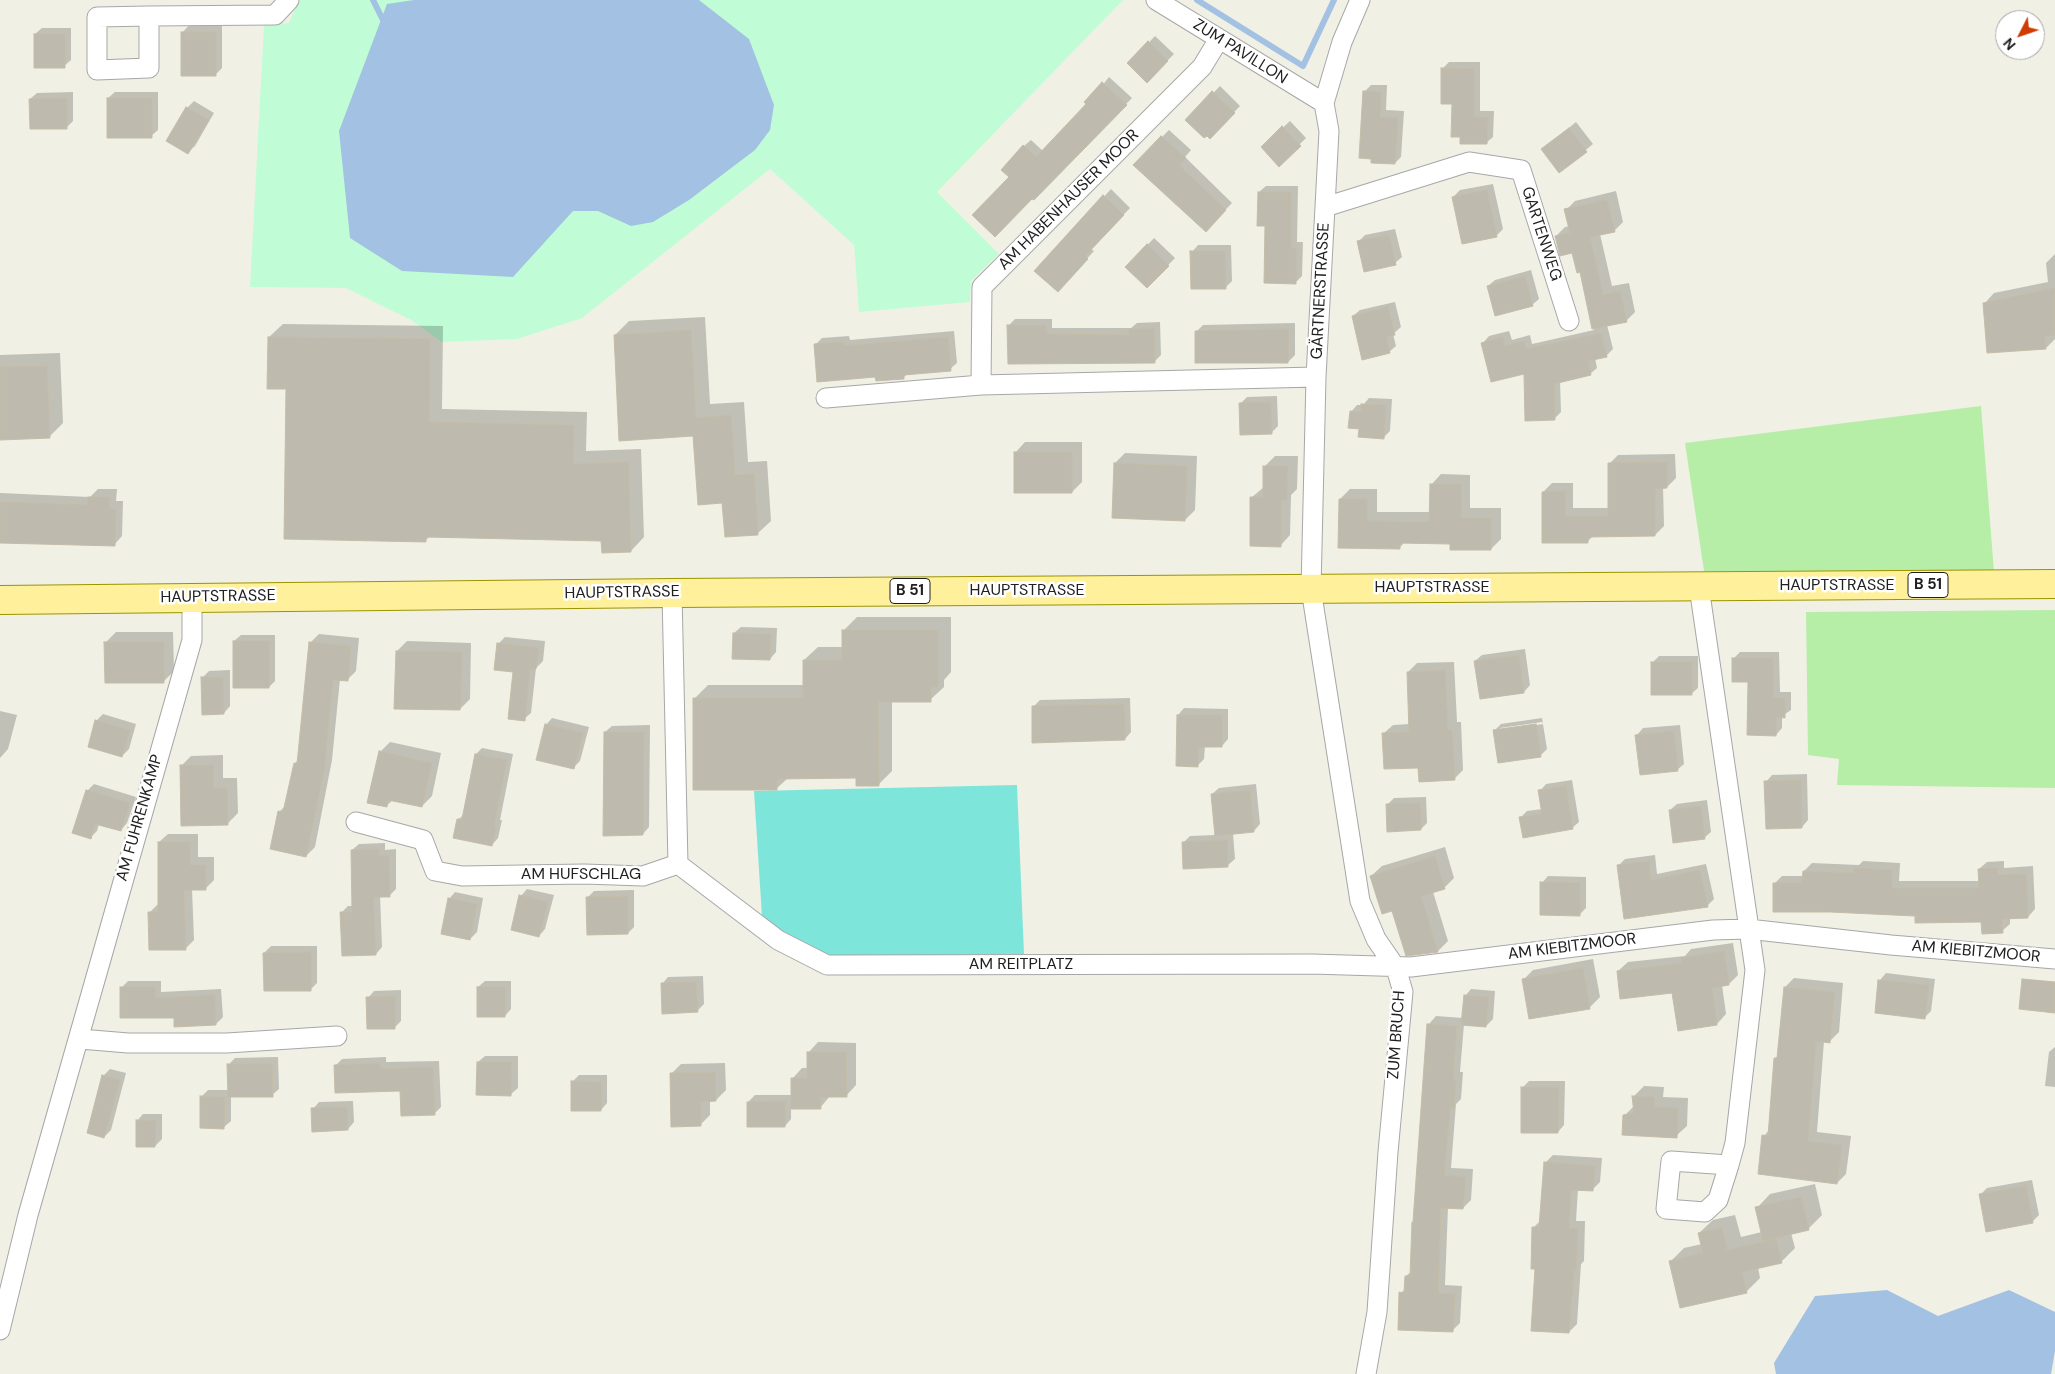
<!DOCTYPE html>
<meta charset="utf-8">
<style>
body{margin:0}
#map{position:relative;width:2055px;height:1374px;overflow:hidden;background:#f1f0e5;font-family:"DM Sans",sans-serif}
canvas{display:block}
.north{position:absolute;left:1995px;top:10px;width:50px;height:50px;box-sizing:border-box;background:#fff;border:1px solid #a6a6a6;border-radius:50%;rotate:229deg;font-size:14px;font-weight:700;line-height:20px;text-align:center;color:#202020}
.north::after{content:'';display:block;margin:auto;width:18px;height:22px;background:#cf3b00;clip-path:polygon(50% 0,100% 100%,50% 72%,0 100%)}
</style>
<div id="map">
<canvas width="2055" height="1374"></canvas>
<div class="north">N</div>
</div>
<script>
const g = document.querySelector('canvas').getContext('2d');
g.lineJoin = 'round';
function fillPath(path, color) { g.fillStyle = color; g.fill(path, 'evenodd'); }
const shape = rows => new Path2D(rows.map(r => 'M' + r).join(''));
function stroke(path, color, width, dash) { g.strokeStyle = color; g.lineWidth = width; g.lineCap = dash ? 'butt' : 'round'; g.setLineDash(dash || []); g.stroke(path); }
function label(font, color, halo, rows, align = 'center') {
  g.font = font + ' "DM Sans",sans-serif'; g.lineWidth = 5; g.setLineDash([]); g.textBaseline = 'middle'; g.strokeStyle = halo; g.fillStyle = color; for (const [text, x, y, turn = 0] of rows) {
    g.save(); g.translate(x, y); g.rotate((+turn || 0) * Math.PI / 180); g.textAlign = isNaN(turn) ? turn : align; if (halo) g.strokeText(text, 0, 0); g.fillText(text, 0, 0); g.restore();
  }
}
const grass = shape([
 [1981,406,1994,572,1704,571,1685,443],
 [2055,610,2055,788,1837,785,1839,759,1808,755,1806,612]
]);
const park = shape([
 [299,0,1123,0,937,192,999,254,971,281,970,302,859,312,854,245,770,169,582,318,517,339,442,342,411,320,346,288,250,287,264,25,289,23]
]);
const pitch = shape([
 [1017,785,1024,954,823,957,789,940,762,917,754,791]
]);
const water = shape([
 [414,0,699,0,749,39,774,105,770,130,755,150,689,200,653,222,631,226,598,211,573,211,513,277,402,271,350,238,339,131,387,4],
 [1887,1290,1938,1316,2009,1290,2055,1312,2055,1351,2051,1374,1776,1374,1774,1363,1815,1296]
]);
const shadow = shape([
 [189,25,222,26,222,68,215,75,183,32],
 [42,28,71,28,71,60,64,66,35,34],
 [1155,36,1174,54,1147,81,1129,63],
 [1449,62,1480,62,1480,111,1494,111,1493,137,1486,143,1453,103,1442,69],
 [1109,77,1132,98,1034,199,1011,177,1024,146,1031,140,1043,151,1088,104],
 [1371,85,1387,85,1386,110,1404,111,1401,157,1395,163,1365,91],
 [1220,86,1240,106,1210,137,1187,120],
 [73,92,73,121,67,127,30,99,37,93],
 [115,92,158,92,158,130,151,136,108,98],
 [194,101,214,113,195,146,188,152,168,140,187,108],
 [1290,121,1306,138,1279,165,1262,147],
 [1576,122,1593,144,1559,172,1542,150],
 [1169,130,1191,150,1185,157,1232,203,1206,230,1134,165],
 [1493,184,1503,229,1496,236,1453,197,1460,190],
 [1266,186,1298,186,1297,242,1303,242,1302,276,1296,282,1266,225,1259,192],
 [1111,189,1130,208,1091,249,1094,251,1064,284,1036,271],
 [1616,191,1623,222,1614,231,1600,234,1612,286,1629,283,1635,312,1626,321,1607,325,1613,349,1606,356,1595,358,1597,368,1590,374,1560,381,1561,412,1555,418,1525,373,1483,343,1489,336,1509,331,1512,340,1530,335,1532,344,1594,330,1581,270,1573,252,1556,236,1565,227,1570,226,1566,210,1575,201],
 [1395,229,1402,257,1395,263,1358,242,1365,235],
 [1154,238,1175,258,1147,287,1127,267],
 [1198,245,1231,245,1232,281,1225,288,1192,252],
 [2055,254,2055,339,2046,348,1984,304,1994,293,2048,282,2046,263],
 [1531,270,1539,299,1532,305,1488,286,1495,280],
 [1395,302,1401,327,1393,334,1396,346,1389,352,1353,316,1360,310],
 [705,317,710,404,744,402,748,462,767,461,771,521,757,534,724,502,694,435,615,335,629,321],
 [1015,319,1052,319,1052,328,1131,328,1137,323,1160,322,1161,355,1154,362,1008,326],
 [1295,323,1295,355,1288,362,1196,332,1203,325],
 [283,324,443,326,442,409,587,412,586,451,641,449,644,537,631,551,602,539,430,536,425,541,269,337],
 [954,331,957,363,950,369,907,374,903,378,876,376,815,345,822,338,849,336,850,340],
 [60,353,63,423,49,437,0,439,0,355],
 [1277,396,1278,426,1271,433,1241,403,1247,397],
 [1369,398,1392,399,1390,431,1383,438,1360,428,1351,412,1357,405,1363,405],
 [1025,442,1082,442,1082,482,1072,492,1015,453],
 [1125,453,1197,456,1195,510,1185,520,1115,463],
 [1675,454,1676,478,1667,487,1663,487,1664,526,1655,535,1594,535,1587,542,1543,492,1552,483,1573,483,1573,508,1610,508,1609,464,1618,455],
 [1275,456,1298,456,1297,489,1291,495,1290,535,1280,546,1252,497,1264,487,1265,466],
 [1441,474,1470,475,1470,508,1501,508,1501,539,1491,549,1451,542,1405,542,1400,547,1340,499,1350,489,1377,489,1377,512,1431,512,1431,485],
 [98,489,117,489,116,501,123,501,122,536,114,545,0,542,0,493,90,497],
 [857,617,951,617,951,672,944,680,944,687,930,700,892,700,892,771,878,785,857,777,788,778,776,789,694,699,708,685,805,685,804,660,818,647,843,647,843,631],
 [741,627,777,628,776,652,770,659,734,633],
 [116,632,173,632,174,671,163,682,105,643],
 [319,634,359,638,356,671,347,680,340,679,332,760,315,847,306,856,279,812,286,805,295,763,298,760,311,642],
 [241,635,275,635,275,681,269,687,234,641],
 [505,637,545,641,543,661,536,668,531,713,524,719,515,671,498,644],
 [407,641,471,643,470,699,460,709,397,651],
 [1525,649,1530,685,1524,692,1475,661,1482,655],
 [1740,652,1779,652,1780,692,1791,692,1791,710,1782,716,1782,728,1776,735,1749,681,1733,659],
 [1659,656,1698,656,1698,688,1691,694,1652,663],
 [1454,662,1457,722,1461,722,1463,770,1454,779,1420,767,1383,734,1393,725,1410,724,1408,672,1417,663],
 [230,670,230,706,224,713,202,678,209,671],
 [1130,698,1131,732,1125,739,1033,707,1040,700],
 [1184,708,1228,709,1228,739,1222,746,1205,746,1204,759,1198,765,1178,715],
 [0,711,17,715,8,749,0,758],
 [103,714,136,724,129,749,122,756,96,721],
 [552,718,589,727,580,761,573,768,546,725],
 [1542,718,1547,749,1540,756,1494,731,1501,724],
 [1542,722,1543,724,1500,731,1500,728],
 [650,725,649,827,643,834,605,732,612,726],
 [1680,725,1684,764,1677,770,1637,735,1643,728],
 [390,742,441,753,432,796,422,806,393,800,386,806,380,752],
 [482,748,513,754,500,820,502,820,498,838,492,845,459,819,464,814,476,754],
 [223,755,223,778,237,778,238,813,228,823,181,766,191,756],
 [1807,774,1808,820,1802,827,1766,782,1772,775],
 [1572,780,1579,822,1572,828,1520,818,1527,811,1543,809,1540,791,1546,784],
 [94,784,136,797,127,823,121,830,99,824,97,831,90,838,87,791],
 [1256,784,1260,824,1254,831,1233,833,1235,859,1228,865,1183,843,1190,836,1216,835,1212,794,1219,788],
 [1426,797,1427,823,1421,829,1387,805,1394,798],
 [1707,800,1711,832,1704,838,1670,810,1677,804],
 [168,834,198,834,198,857,214,857,214,880,205,889,192,889,194,940,185,949,149,913,158,904,159,842],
 [385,843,385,850,396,849,396,889,390,895,380,895,382,947,376,954,341,913,348,906,353,906,352,850,359,844],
 [1445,847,1454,878,1444,888,1433,892,1448,941,1438,951,1393,909,1371,876,1382,866],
 [1655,855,1657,874,1706,864,1714,899,1707,906,1619,865,1625,859],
 [1863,861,1900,863,1899,881,1980,881,1979,869,1987,862,2004,861,2004,868,2033,866,2035,909,2028,917,2010,918,2010,924,2002,931,1982,921,1916,915,1774,884,1782,876,1804,876,1804,871,1812,863,1859,865],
 [1548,876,1586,877,1586,908,1579,915,1542,883],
 [527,889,554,895,545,929,539,936,521,896],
 [634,890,634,927,628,933,587,898,594,891],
 [455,892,483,898,477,932,470,939,449,899],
 [1733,943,1738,975,1729,984,1722,985,1726,1014,1717,1024,1673,992,1618,971,1628,962,1685,956,1691,949],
 [271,946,317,946,317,983,311,989,264,953],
 [1593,959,1600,997,1590,1007,1523,980,1533,970],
 [1886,973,1935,979,1931,1011,1924,1018,1876,1012,1880,980],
 [703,976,704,1004,697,1011,662,984,668,977],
 [1794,978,1843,983,1839,1032,1830,1041,1824,1041,1817,1132,1851,1136,1846,1174,1837,1183,1764,1136,1770,1129,1776,1058,1778,1056,1785,987],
 [128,981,161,981,161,992,221,989,223,1017,216,1024,175,1017,121,988],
 [485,981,511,981,511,1009,505,1016,478,987],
 [1471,989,1495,991,1493,1019,1486,1026,1464,1024,1460,1072,1463,1072,1461,1099,1456,1104,1451,1168,1473,1169,1471,1200,1463,1208,1448,1207,1445,1285,1462,1286,1460,1323,1452,1331,1401,1293,1406,1288,1406,1276,1411,1272,1429,1024,1436,1016,1463,1018,1465,996],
 [401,990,401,1021,395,1027,368,998,374,991],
 [818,1042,856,1043,856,1085,846,1096,830,1096,820,1108,791,1108,791,1119,785,1126,748,1102,755,1095,792,1095,792,1079,802,1068,808,1068,808,1053],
 [2055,1047,2055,1087,2045,1086,2049,1052],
 [485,1056,518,1056,518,1088,511,1094,478,1062],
 [278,1057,279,1089,272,1095,231,1096,231,1121,224,1127,201,1097,208,1090,229,1090,229,1064,235,1058],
 [386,1057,386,1062,439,1061,441,1107,434,1114,401,1090,336,1065,342,1059],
 [725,1063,726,1090,716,1100,710,1100,710,1115,700,1125,671,1074,681,1064],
 [110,1069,126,1073,111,1130,104,1137,103,1076],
 [579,1075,607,1075,607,1103,601,1110,572,1082],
 [1529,1081,1565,1081,1564,1125,1558,1132,1522,1088],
 [1644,1086,1664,1087,1663,1097,1688,1098,1687,1126,1676,1136,1624,1116,1635,1105,1634,1096],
 [353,1101,354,1122,348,1129,313,1109,319,1102],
 [143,1114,162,1114,162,1139,155,1146,137,1121],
 [1553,1155,1602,1158,1600,1182,1592,1190,1578,1189,1576,1221,1585,1221,1584,1261,1581,1264,1577,1324,1569,1332,1537,1268,1534,1227,1541,1220,1545,1163],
 [2032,1180,2039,1215,2032,1222,1980,1195,1987,1188],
 [1815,1184,1822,1215,1808,1229,1791,1233,1795,1248,1781,1262,1758,1267,1760,1278,1746,1292,1670,1262,1684,1248,1702,1244,1699,1233,1713,1220,1735,1215,1741,1237,1762,1232,1757,1208,1770,1194]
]);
const stream = shape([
 [373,0,386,26],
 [1197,0,1303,66,1334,0]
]);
const building = shape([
 [181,32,216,32,216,76,181,76,181,32],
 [34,34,65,34,65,68,34,68,34,34],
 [1148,41,1168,61,1147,83,1127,63,1148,41],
 [1441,68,1474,69,1474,117,1488,117,1487,144,1460,144,1460,137,1451,137,1452,104,1441,104,1441,68],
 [1102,82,1127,105,1034,200,1032,199,995,237,972,215,1009,177,1001,170,1023,145,1036,157,1086,104,1084,102,1102,82],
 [1212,91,1235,113,1210,139,1207,136,1204,138,1185,120,1212,91],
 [1363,91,1381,92,1380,117,1398,118,1395,164,1371,163,1371,159,1359,158,1363,91],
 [67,98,67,129,30,129,29,99,67,98],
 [107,98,152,98,152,138,107,138,107,98],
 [186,107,209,120,188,154,166,141,186,107],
 [1282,126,1301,146,1279,167,1261,147,1282,126],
 [1569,128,1587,152,1559,173,1541,149,1569,128],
 [1161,136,1186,158,1179,165,1226,210,1206,232,1133,165,1161,136],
 [1487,190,1497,237,1462,244,1452,197,1487,190],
 [1258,192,1291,192,1291,248,1296,248,1296,284,1264,283,1265,226,1257,226,1258,192],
 [1103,195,1124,215,1085,256,1088,259,1058,292,1034,271,1103,195],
 [1607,200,1615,232,1590,237,1603,295,1620,291,1627,322,1592,329,1580,272,1577,273,1572,253,1560,256,1555,236,1570,233,1564,209,1607,200],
 [1389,235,1396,265,1364,272,1357,241,1389,235],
 [1147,244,1169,266,1147,288,1125,267,1147,244],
 [1190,251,1225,251,1226,289,1191,289,1190,251],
 [1525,276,1533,306,1495,316,1487,286,1525,276],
 [2055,288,2055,335,2044,337,2046,349,1987,353,1983,303,2055,288],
 [1388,307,1395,335,1386,337,1390,353,1362,360,1352,316,1388,307],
 [1007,325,1046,325,1046,334,1129,335,1129,329,1154,328,1155,363,1008,364,1007,325],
 [1289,329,1288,363,1195,363,1195,331,1289,329],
 [691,330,696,418,731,415,735,475,754,474,758,535,725,537,722,503,698,505,693,436,619,441,614,335,691,330],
 [1601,333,1607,357,1588,361,1591,375,1554,384,1555,420,1525,421,1524,374,1491,382,1481,343,1503,337,1505,346,1524,341,1526,349,1601,333],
 [268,337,430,339,429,422,574,425,573,464,628,462,631,552,602,553,601,541,426,537,426,542,284,539,286,389,267,389,268,337],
 [948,337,951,371,904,375,904,379,876,381,875,377,817,382,814,344,843,342,844,346,948,337],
 [47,366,50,438,0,440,0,367,47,366],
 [1271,402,1272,434,1240,435,1239,403,1271,402],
 [1361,404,1386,405,1384,439,1358,437,1359,429,1348,428,1350,411,1361,412,1361,404],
 [1014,452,1072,452,1072,493,1014,493,1014,452],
 [1667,462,1667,488,1655,489,1655,536,1588,537,1588,543,1542,543,1542,492,1565,491,1565,516,1608,516,1608,463,1667,462],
 [1114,463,1187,466,1185,521,1112,518,1114,463],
 [1263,466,1288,466,1287,500,1281,500,1281,547,1250,546,1250,497,1263,497,1263,466],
 [1430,484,1461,484,1461,518,1491,518,1491,550,1450,550,1450,544,1400,543,1400,549,1338,548,1339,499,1367,499,1367,521,1429,522,1430,484],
 [88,497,109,497,109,509,116,509,115,546,0,543,0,502,88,505,88,497],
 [842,630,938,630,938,687,931,687,931,702,878,702,879,786,856,786,856,778,777,779,777,790,693,790,693,698,803,698,803,660,842,660,842,630],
 [733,633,771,634,770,660,732,659,733,633],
 [233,641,269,641,269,688,233,688,233,641],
 [104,642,164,642,164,683,105,683,104,642],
 [309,642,351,646,348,681,333,680,324,770,306,857,270,849,278,811,283,812,294,763,297,764,309,642],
 [497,643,539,648,536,669,530,669,525,721,508,719,513,672,494,670,497,643],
 [396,651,462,652,460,710,394,709,396,651],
 [1519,655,1524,693,1480,699,1474,661,1519,655],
 [1732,658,1773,658,1773,698,1785,698,1785,718,1776,717,1776,736,1747,735,1748,682,1732,682,1732,658],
 [1651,662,1692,662,1692,695,1651,695,1651,662],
 [1445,670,1448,730,1452,730,1455,780,1419,782,1418,768,1384,769,1382,733,1409,732,1407,672,1445,670],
 [201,677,223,677,224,714,202,715,201,677],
 [1124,704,1125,740,1032,743,1032,706,1124,704],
 [1177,715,1222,715,1222,747,1198,747,1198,767,1176,766,1177,715],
 [95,720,130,730,122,757,88,747,95,720],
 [545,724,583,733,574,769,536,760,545,724],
 [1536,724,1541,757,1498,763,1493,730,1536,724],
 [1674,731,1678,771,1640,775,1635,735,1674,731],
 [604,732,644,732,643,835,603,836,604,732],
 [379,751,432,763,422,807,388,800,387,807,367,803,379,751],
 [475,754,507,760,494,826,496,827,492,846,453,838,457,819,462,819,475,754],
 [180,765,213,765,213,788,227,788,228,825,181,826,180,765],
 [1801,780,1802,828,1766,829,1764,781,1801,780],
 [1566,786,1573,829,1523,838,1519,817,1542,814,1538,790,1566,786],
 [86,790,130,803,121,831,95,824,91,839,72,833,86,790],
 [1250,790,1254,832,1215,836,1211,794,1250,790],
 [1420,803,1421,830,1387,832,1386,804,1420,803],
 [1701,806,1705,839,1673,843,1669,810,1701,806],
 [1227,840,1228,867,1183,869,1182,842,1227,840],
 [158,842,190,842,190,865,205,865,206,890,184,890,186,950,149,950,148,912,158,912,158,842],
 [379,849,379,856,389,855,390,897,373,897,376,955,342,956,340,912,352,912,351,850,379,849],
 [1435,856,1445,889,1421,896,1438,952,1406,956,1392,911,1382,914,1370,876,1435,856],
 [1649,861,1651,880,1700,870,1708,907,1624,919,1617,865,1649,861],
 [1854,868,1892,870,1892,888,1979,888,1978,869,1997,868,1997,875,2026,874,2028,918,2002,919,2003,933,1982,934,1981,922,1915,923,1915,916,1830,912,1773,912,1773,883,1802,883,1803,871,1854,873,1854,868],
 [1540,882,1580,883,1580,916,1540,915,1540,882],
 [519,895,548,902,539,937,511,930,519,895],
 [628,896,628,934,587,935,586,897,628,896],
 [448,898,477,904,470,940,441,934,448,898],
 [1724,951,1729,985,1712,988,1717,1025,1678,1031,1672,993,1620,999,1617,971,1682,963,1681,958,1724,951],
 [311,952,311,991,264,991,263,953,311,952],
 [1583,968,1590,1009,1529,1019,1522,979,1583,968],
 [2022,979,2055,982,2055,1013,2019,1009,2022,979],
 [1878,980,1929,985,1925,1019,1875,1013,1878,980],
 [696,982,698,1012,662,1014,661,983,696,982],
 [120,987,155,987,155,998,215,995,216,1025,174,1027,174,1018,120,1018,120,987],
 [477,987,505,987,505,1017,477,1017,477,987],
 [1784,987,1835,992,1830,1043,1816,1041,1808,1141,1842,1145,1837,1184,1758,1174,1762,1135,1768,1136,1774,1058,1777,1058,1784,987],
 [1464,995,1489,997,1486,1027,1461,1025,1464,995],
 [395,996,395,1029,367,1029,366,997,395,996],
 [1427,1024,1457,1026,1453,1079,1456,1080,1454,1108,1450,1108,1444,1175,1466,1177,1463,1209,1441,1208,1438,1293,1455,1294,1453,1332,1398,1330,1399,1292,1404,1293,1405,1276,1410,1276,1412,1222,1413,1222,1427,1024],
 [807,1052,846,1052,847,1097,820,1097,821,1109,791,1109,791,1078,807,1078,807,1052],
 [477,1062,512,1062,511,1096,476,1095,477,1062],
 [380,1063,380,1069,433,1067,435,1115,401,1116,400,1091,335,1093,334,1065,380,1063],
 [227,1064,272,1064,273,1097,228,1097,227,1064],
 [715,1072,716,1101,700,1102,701,1126,671,1127,670,1073,715,1072],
 [102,1075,120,1080,104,1138,87,1133,102,1075],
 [571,1081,601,1082,601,1111,571,1111,571,1081],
 [1521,1087,1559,1087,1558,1133,1521,1133,1521,1087],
 [200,1096,225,1097,224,1129,200,1128,200,1096],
 [1632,1096,1654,1097,1654,1107,1678,1108,1677,1138,1622,1135,1623,1115,1634,1113,1632,1096],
 [785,1101,785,1127,747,1127,747,1102,785,1101],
 [347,1107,348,1130,312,1132,311,1108,347,1107],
 [136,1120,156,1121,155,1147,136,1147,136,1120],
 [1544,1162,1595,1166,1593,1191,1571,1190,1569,1228,1578,1229,1576,1271,1574,1270,1569,1333,1531,1331,1535,1269,1531,1269,1532,1227,1539,1227,1544,1162],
 [2026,1186,2033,1223,1986,1232,1979,1194,2026,1186],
 [1801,1197,1809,1230,1763,1241,1755,1207,1801,1197],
 [1722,1228,1727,1250,1776,1239,1782,1263,1742,1272,1747,1293,1680,1308,1669,1261,1703,1253,1698,1233,1722,1228]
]);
const minor = shape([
 [1156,0,1324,103],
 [1360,0,1342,42,1324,103,1329,131,1316,377,1311,589,1360,901,1376,939,1396,968,1403,992,1388,1152,1377,1312,1366,1374],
 [149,16,149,68,97,70,97,17,149,16,275,15,289,0],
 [1325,207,1469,162,1521,170,1569,321],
 [981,385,982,287,1202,67,1219,39],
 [826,398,981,385,1316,377],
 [1699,587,1755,970,1735,1143,1729,1165,1718,1200,1705,1212,1666,1209,1671,1161,1729,1165],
 [672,593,678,864],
 [356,822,423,840,435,871,462,876,584,874,643,876,678,864],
 [678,864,778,940,827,965,1312,964,1411,967,1713,930,1748,929,1891,945,2055,959],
 [80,1039,128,1043,227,1043,337,1036],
 [0,1330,28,1215,192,640,192,597]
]);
const primary = shape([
 [0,600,672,593,2055,584]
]);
const shields = [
 [1928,585,40],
 [910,591,40]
];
const shieldNames = [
 ["B 51",1928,585],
 ["B 51",910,591]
];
const streetNames = [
 ["ZUM PAVILLON",1240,52,32],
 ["AM HABENHAUSER MOOR",1069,200,-45],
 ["GARTENWEG",1541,234,72],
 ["GÄRTNERSTRASSE",1321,291,-87],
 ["HAUPTSTRASSE",1837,586],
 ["HAUPTSTRASSE",1432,588],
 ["HAUPTSTRASSE",1027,591],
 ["HAUPTSTRASSE",622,593,-1],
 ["HAUPTSTRASSE",218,597,-1],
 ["AM FUHRENKAMP",140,818,-74],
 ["AM HUFSCHLAG",581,875],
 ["AM KIEBITZMOOR",1572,947,-7],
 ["AM KIEBITZMOOR",1976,952,5],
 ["AM REITPLATZ",1021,965],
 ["ZUM BRUCH",1397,1035,-86]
];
fillPath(grass, '#b6eea8');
fillPath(park, '#c0fdd6');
fillPath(pitch, '#7ee5db');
fillPath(water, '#a3c1e2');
fillPath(shadow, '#0003');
stroke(stream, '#a3c1e2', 6);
fillPath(building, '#bebaae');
stroke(building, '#c4bca6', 1);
stroke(minor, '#a7a7a7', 21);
stroke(primary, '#9b9400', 30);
stroke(minor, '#fff', 19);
stroke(primary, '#fff19c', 28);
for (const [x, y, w] of shields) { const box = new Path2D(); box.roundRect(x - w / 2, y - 12.5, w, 25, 4); g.fillStyle = '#fff'; g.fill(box); stroke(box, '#202020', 1); }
label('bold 15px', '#202020', null, shieldNames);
label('16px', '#202020', '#fff', streetNames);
</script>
